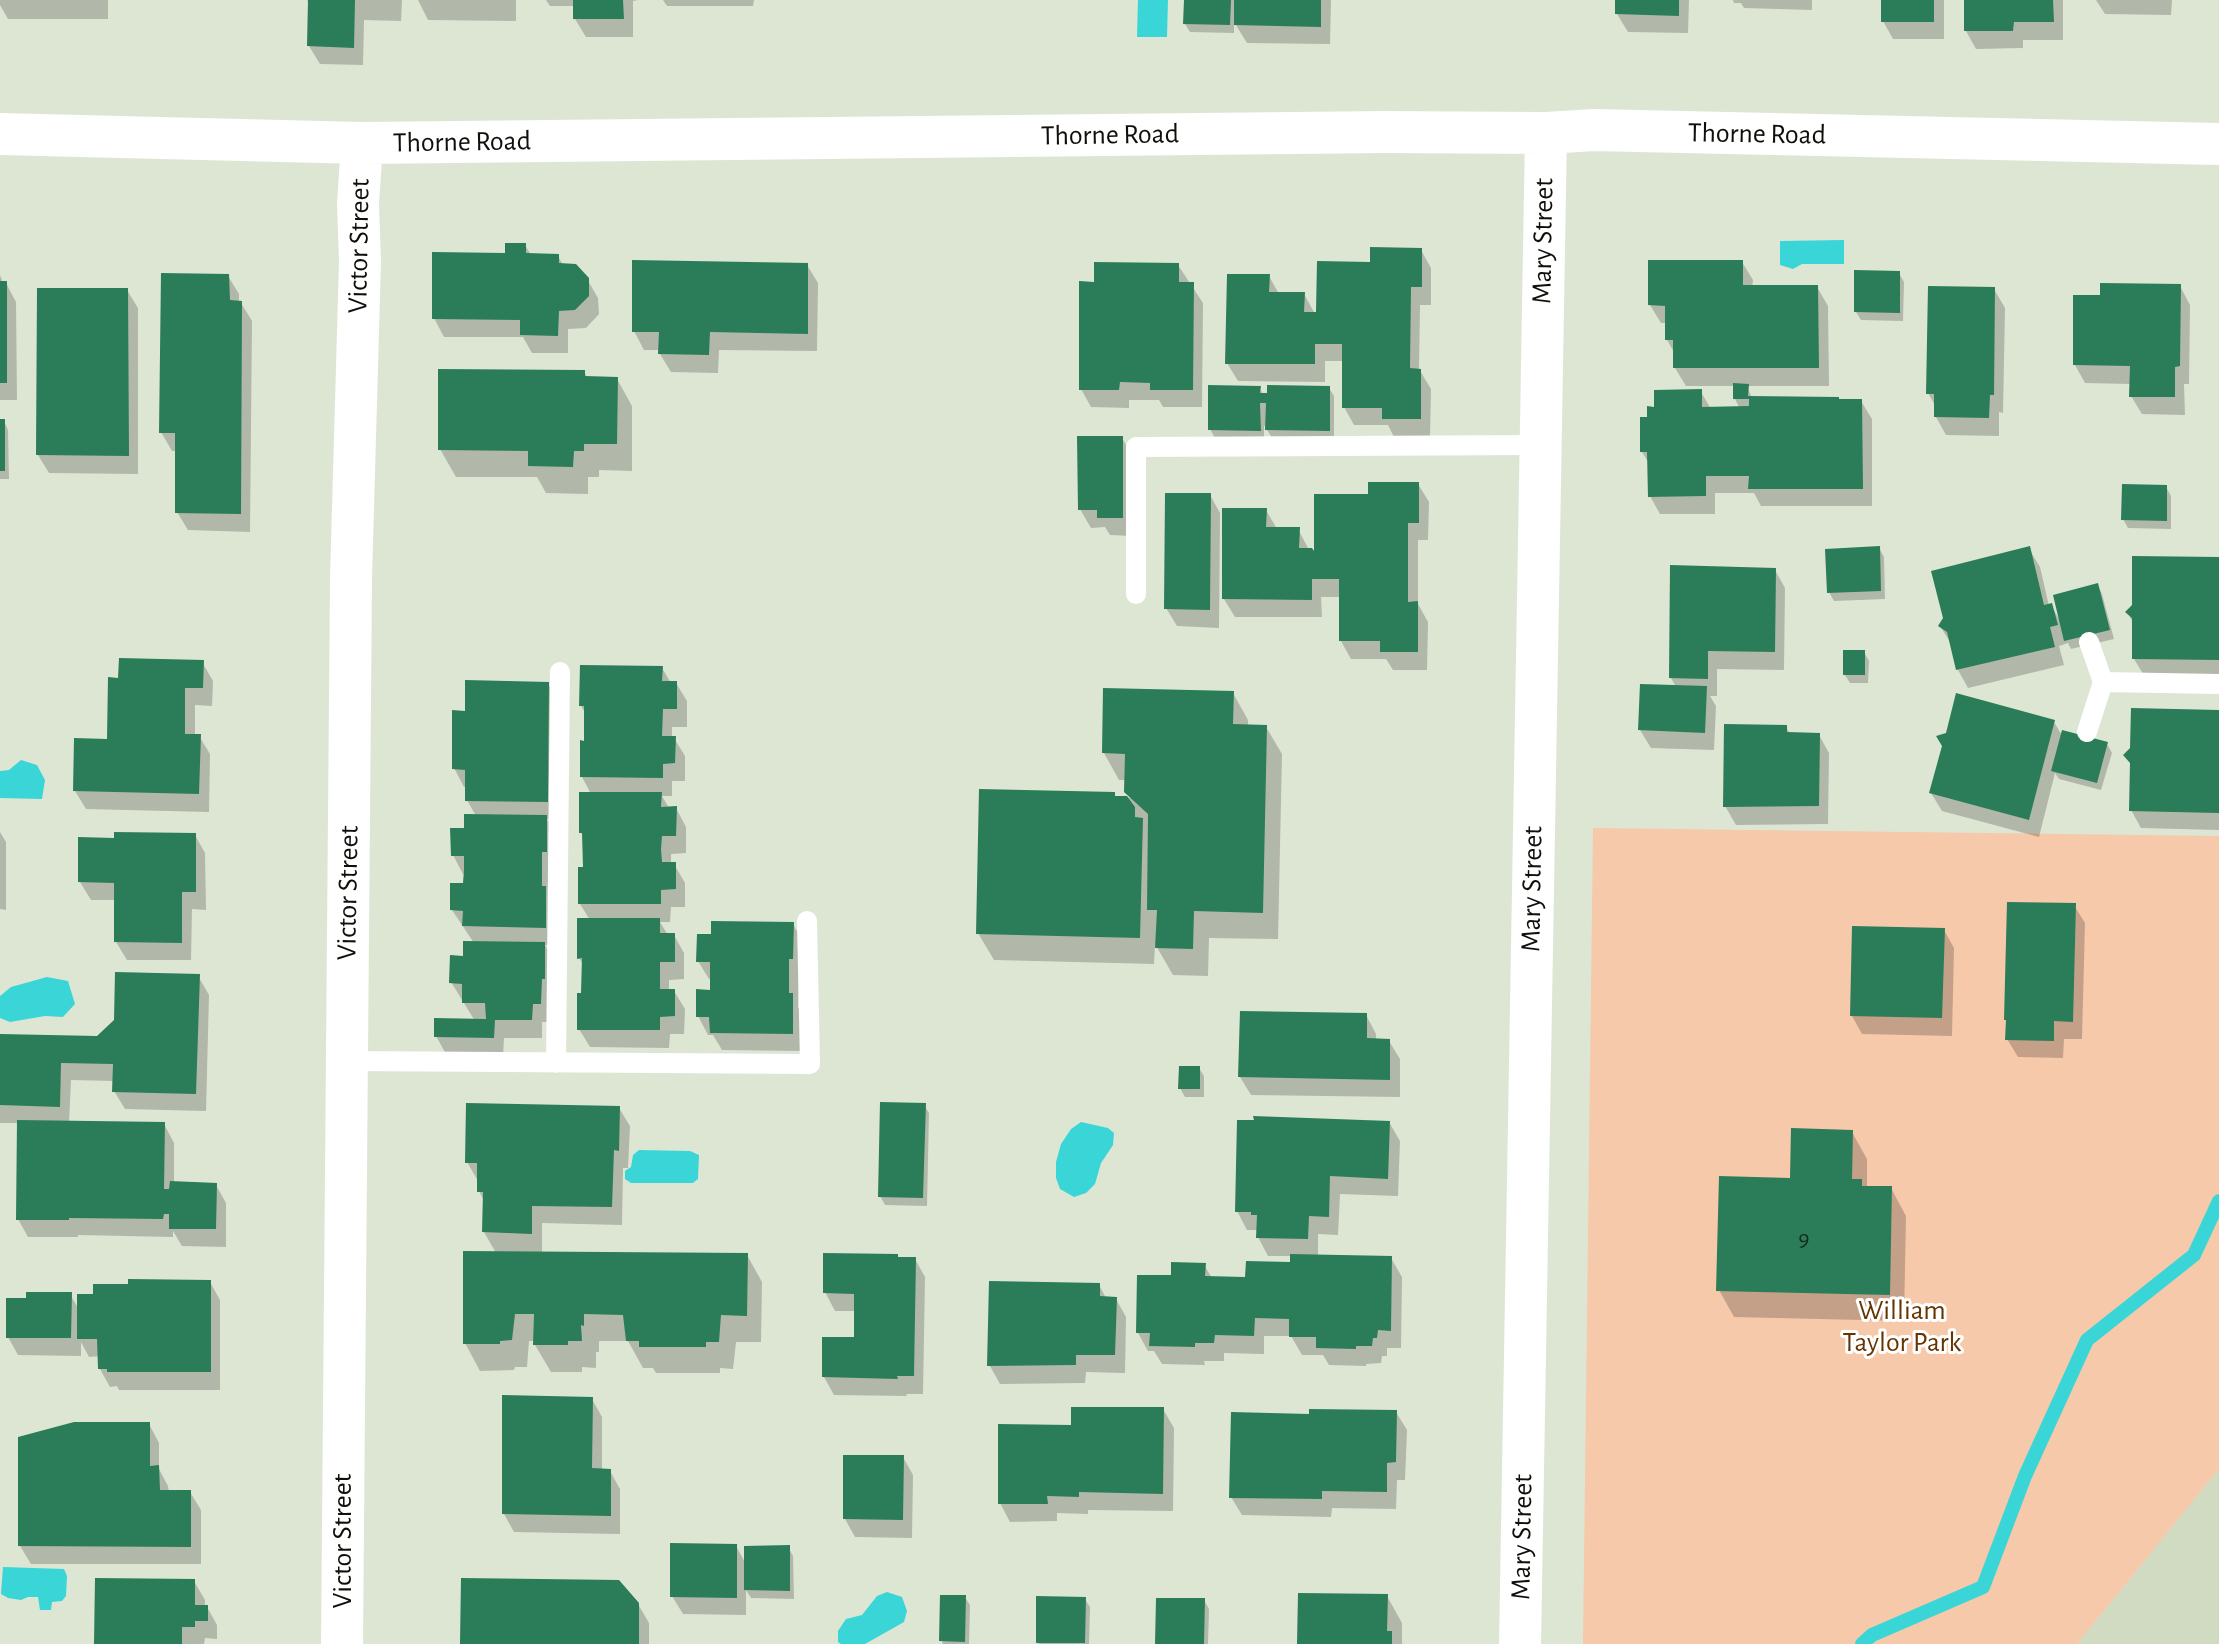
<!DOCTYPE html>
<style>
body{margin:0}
canvas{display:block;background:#dde5d3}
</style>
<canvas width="2219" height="1644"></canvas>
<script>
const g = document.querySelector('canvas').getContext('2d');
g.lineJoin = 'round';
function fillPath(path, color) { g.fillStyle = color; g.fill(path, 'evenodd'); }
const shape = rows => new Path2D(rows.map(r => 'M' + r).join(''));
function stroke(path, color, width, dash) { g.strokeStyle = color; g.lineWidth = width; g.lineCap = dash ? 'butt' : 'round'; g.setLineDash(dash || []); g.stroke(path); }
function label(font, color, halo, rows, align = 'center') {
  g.font = font + ' "Alegreya Sans",sans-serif'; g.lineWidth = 6; g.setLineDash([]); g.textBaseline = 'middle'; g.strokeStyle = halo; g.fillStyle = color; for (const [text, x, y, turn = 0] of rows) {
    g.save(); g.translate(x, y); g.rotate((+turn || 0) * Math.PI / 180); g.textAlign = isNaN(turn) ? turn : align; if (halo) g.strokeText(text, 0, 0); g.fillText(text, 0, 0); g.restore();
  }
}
const built = shape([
 [2219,1469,2219,1644,2077,1644]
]);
const green = shape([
 [1593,828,2219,836,2219,1469,2077,1644,1583,1644]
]);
const water = shape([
 [1138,0,1168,0,1167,37,1137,37],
 [1844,240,1844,264,1802,264,1793,269,1780,265,1780,241],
 [21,760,37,765,45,780,42,799,0,798,0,771,9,770],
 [47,977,68,981,75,1004,63,1017,45,1016,10,1022,0,1018,0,996,11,987],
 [1081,1122,1108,1128,1114,1133,1113,1145,1101,1163,1095,1184,1086,1193,1074,1197,1060,1189,1056,1178,1056,1162,1061,1144,1071,1129],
 [639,1150,690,1151,699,1155,698,1179,693,1183,631,1183,625,1179,625,1171,631,1167,633,1155],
 [3,1567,64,1569,67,1576,66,1596,62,1601,52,1602,51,1610,40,1610,38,1597,28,1597,21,1600,8,1598,1,1594],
 [887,1592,902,1597,907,1611,904,1622,865,1644,841,1644,838,1642,838,1631,846,1619,862,1615,877,1596]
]);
const shadow = shape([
 [0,0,108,0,108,19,8,19,0,5],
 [307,0,402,0,401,21,364,20,363,65,320,64,309,46,310,5],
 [418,0,516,0,516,21,428,20],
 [546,0,638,0,633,1,633,37,586,37,575,19,575,6,550,6],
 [663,0,754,0,753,6,667,6],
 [1186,0,1331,0,1330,44,1247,43,1234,22,1234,33,1190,32,1185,24],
 [1617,0,1689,0,1688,33,1628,32,1617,14],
 [1733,0,1812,0,1812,10,1744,8,1741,3,1734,3],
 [1883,0,1944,0,1944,39,1893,39,1883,21],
 [1966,0,2063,0,2063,40,2023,40,2023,48,1976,49,1966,31],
 [2096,0,2172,0,2171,15,2105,14],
 [525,245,531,255,558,256,563,265,587,279,598,298,599,314,586,328,568,329,568,353,532,353,523,337,444,337,434,318,507,255],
 [1421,250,1431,268,1431,305,1420,305,1419,369,1431,389,1430,437,1394,437,1388,425,1354,425,1344,407,1344,361,1325,361,1325,382,1238,381,1227,363,1269,276,1279,294,1304,294,1315,314,1372,264],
 [1742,262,1753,280,1752,287,1817,287,1828,306,1829,386,1747,386,1752,398,1861,401,1872,419,1872,506,1761,506,1754,493,1715,493,1715,514,1660,514,1650,496,1650,465,1642,452,1650,419,1656,409,1701,392,1711,409,1740,409,1735,399,1735,386,1686,386,1675,368,1675,354,1667,340,1667,323,1661,323,1650,305],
 [807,265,818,283,817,351,719,350,718,373,671,372,660,354,660,350,644,350,634,331],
 [1178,265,1203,303,1202,407,1163,407,1159,400,1129,400,1129,408,1091,407,1081,389],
 [1899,273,1904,282,1903,321,1861,320,1856,312],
 [0,275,3,283,6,283,16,302,17,400,0,400],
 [228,276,239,294,239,302,241,303,252,321,250,532,188,530,177,512,177,451,172,451,161,432],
 [2180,286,2190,305,2189,384,2184,384,2185,415,2142,414,2131,396,2131,384,2085,383,2075,365,2102,297],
 [1994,289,2005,308,2003,413,1999,412,1999,436,1946,435,1936,417,1936,407,1928,393],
 [127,290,138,308,138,474,49,473,38,455],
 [584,372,588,378,617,379,632,406,632,471,599,470,599,477,588,477,588,494,546,493,537,477,456,477,440,449],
 [1259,388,1264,395,1329,388,1334,396,1334,439,1272,438,1264,425,1264,439,1215,438,1210,429],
 [0,421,4,421,8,430,9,479,0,479],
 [1122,438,1132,456,1132,536,1110,535,1105,527,1091,528,1080,509],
 [1418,484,1429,502,1428,540,1418,540,1418,604,1428,622,1427,670,1393,670,1386,659,1351,659,1341,641,1341,597,1321,597,1322,617,1235,617,1224,599,1266,510,1277,529,1298,529,1309,550,1316,558,1370,496],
 [2166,487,2171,496,2171,529,2128,528,2123,519],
 [1210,495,1220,513,1219,628,1177,626,1166,608],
 [1879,548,1884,557,1885,599,1834,601,1829,592],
 [2029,549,2040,567,2049,606,2051,605,2060,621,2098,586,2102,594,2114,639,2071,649,2068,643,2059,646,2064,665,1968,688,1958,670,1952,645,1940,626],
 [2219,559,2219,678,2145,677,2134,659,2134,624,2127,612],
 [1775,570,1785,588,1784,670,1717,669,1717,696,1710,696,1716,706,1714,750,1651,748,1640,730,1676,687,1671,678],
 [1864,652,1869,661,1868,683,1850,683,1845,675],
 [202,662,213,681,212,706,195,705,195,736,199,736,210,754,209,812,86,809,75,791,109,741,120,680],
 [662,668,671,683,676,683,687,701,687,727,672,727,672,738,674,738,685,756,685,781,672,781,672,796,662,796,669,808,676,808,686,827,686,853,671,854,671,864,674,864,685,883,685,907,671,907,670,922,660,922,668,935,674,935,684,953,684,979,669,980,669,991,674,991,685,1009,684,1034,670,1034,669,1048,590,1047,579,1029,583,995,584,966,579,958,590,920,580,904,585,869,584,839,581,832,591,794,582,777,586,743,586,714,581,706],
 [548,684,558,702,557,819,547,819,556,836,556,945,545,945,555,962,551,1022,542,1022,542,1038,504,1038,503,1056,446,1054,436,1036,475,1021,451,982,474,943,452,910,465,885,466,874,463,874,453,855,476,816,467,800,467,787,464,787,454,768,466,713],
 [1233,693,1248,720,1248,726,1266,727,1282,754,1278,939,1209,938,1208,976,1173,975,1155,944,1154,964,994,960,978,933,1114,794,1116,798,1130,798,1126,791,1126,780,1119,780,1104,753],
 [2219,712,2219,830,2141,828,2131,810,2132,766,2126,755],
 [2054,722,2063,737,2107,744,2112,753,2101,790,2059,779,2055,773,2039,837,1942,811,1931,793],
 [1786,727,1790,734,1819,735,1829,753,1828,824,1736,825,1725,806],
 [0,832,6,842,6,910,0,909],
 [195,835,205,853,206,910,192,909,191,960,127,960,116,942,116,900,91,900,80,882,116,840],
 [2074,905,2085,923,2082,1039,2064,1039,2063,1058,2018,1057,2007,1039,2008,1023,2006,1020],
 [793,924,803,942,799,977,798,1007,802,1013,802,1051,722,1050,713,1035,708,1035,698,1016,712,992,712,980,709,979,698,961,713,936],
 [1944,930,1954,948,1952,1036,1862,1034,1852,1016],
 [198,976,209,995,206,1111,125,1109,114,1091,114,1081,71,1080,69,1123,164,1124,174,1143,174,1183,216,1185,226,1203,226,1247,182,1246,173,1231,173,1237,78,1235,78,1237,28,1237,18,1219,19,1123,0,1123,0,1036,98,1038],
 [1366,1015,1376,1034,1376,1041,1389,1041,1400,1059,1400,1097,1251,1095,1240,1077],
 [1199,1068,1204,1076,1204,1097,1185,1097,1180,1088],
 [924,1105,929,1113,927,1206,885,1205,880,1196],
 [619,1108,630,1126,628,1168,623,1168,622,1225,542,1223,542,1253,747,1255,762,1282,761,1342,736,1342,733,1369,720,1368,720,1373,656,1373,653,1368,643,1368,628,1341,599,1341,599,1352,596,1352,596,1368,582,1367,582,1372,551,1372,535,1345,535,1341,529,1341,527,1367,515,1367,514,1370,480,1371,465,1343,496,1253,484,1232,484,1201,479,1191,478,1181,467,1162],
 [1389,1122,1400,1141,1398,1196,1340,1194,1338,1235,1318,1234,1318,1257,1391,1258,1402,1277,1401,1348,1387,1348,1387,1356,1382,1356,1381,1363,1366,1364,1366,1366,1329,1365,1323,1355,1302,1355,1291,1336,1264,1336,1264,1354,1224,1353,1224,1361,1204,1361,1205,1365,1162,1364,1154,1351,1148,1351,1138,1333,1174,1278,1204,1265,1212,1278,1247,1279,1292,1264,1292,1256,1268,1256,1258,1237,1258,1230,1247,1230,1237,1211],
 [1852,1132,1867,1159,1867,1188,1891,1188,1906,1216,1904,1321,1734,1317,1719,1290,1792,1180],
 [898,1259,915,1259,925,1277,923,1394,906,1394,907,1396,834,1395,824,1377,856,1339,856,1311,835,1311,825,1292],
 [210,1282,220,1300,220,1390,119,1390,117,1386,110,1387,100,1369,100,1356,89,1357,81,1342,81,1356,18,1355,8,1337,70,1294,78,1308],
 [1099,1285,1106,1298,1116,1299,1126,1317,1125,1373,1086,1372,1085,1383,1000,1384,990,1366],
 [592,1399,602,1417,602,1471,610,1471,620,1489,620,1534,514,1532,504,1514],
 [1163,1409,1174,1428,1173,1511,1088,1510,1088,1514,1057,1513,1057,1521,1010,1522,1000,1503,1073,1427],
 [1396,1412,1407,1430,1405,1480,1397,1480,1396,1509,1332,1508,1331,1517,1242,1515,1231,1497,1311,1416],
 [149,1424,159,1443,159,1469,168,1486,169,1492,190,1492,201,1510,201,1564,31,1564,20,1546],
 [903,1457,913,1475,912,1538,855,1537,845,1519],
 [736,1546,746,1564,788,1547,793,1556,794,1599,751,1598,746,1590,746,1615,683,1614,672,1596],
 [194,1581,205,1600,205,1607,207,1607,217,1625,217,1639,205,1638,204,1644,96,1644],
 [1387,1596,1402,1623,1402,1644,1299,1644],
 [965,1597,970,1605,969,1644,943,1644,941,1640],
 [1085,1599,1090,1607,1089,1644,1039,1644,1038,1642],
 [1204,1600,1209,1609,1208,1644,1157,1644],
 [638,1604,649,1623,649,1644,462,1644]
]);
const stream = shape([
 [1862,1644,1872,1635,1983,1587,2025,1476,2087,1340,2194,1255,2219,1201]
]);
const building = shape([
 [308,0,355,0,354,48,307,46],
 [573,0,623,0,624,19,573,19],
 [1184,0,1231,0,1230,25,1183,24],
 [1234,0,1321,0,1321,27,1234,25],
 [1615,0,1679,0,1679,16,1615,14],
 [1881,0,1934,0,1934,22,1881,22],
 [1964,0,2053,0,2054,22,2014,22,2013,31,1964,31],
 [505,243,526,243,526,253,559,254,559,263,576,264,589,278,589,296,575,310,559,311,558,336,520,335,520,320,432,319,432,252,505,253],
 [1370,247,1422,248,1422,287,1411,287,1410,368,1421,369,1421,419,1382,419,1382,408,1342,408,1342,344,1315,344,1315,364,1225,364,1227,274,1270,274,1269,292,1305,292,1304,312,1316,312,1317,261,1370,262],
 [632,260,808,263,808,334,710,332,709,355,658,354,659,332,632,332],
 [1648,260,1743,260,1743,285,1818,285,1819,368,1673,368,1673,340,1665,340,1665,306,1648,305],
 [1094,262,1179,263,1179,282,1194,282,1193,390,1150,390,1150,383,1120,382,1119,390,1079,390,1079,281,1094,282],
 [1854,270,1900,271,1900,313,1854,312],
 [161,273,229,274,230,300,242,301,241,514,175,513,175,433,159,433],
 [0,281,7,281,7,383,0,383],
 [2100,283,2181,284,2180,366,2175,367,2175,397,2129,397,2130,366,2073,365,2073,295,2100,295],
 [1928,286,1995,287,1994,395,1990,395,1989,418,1934,417,1934,394,1926,394],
 [37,288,128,288,129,456,36,455],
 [438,369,585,370,585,376,618,377,617,444,584,444,584,451,574,451,573,467,528,466,528,451,438,450],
 [1733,383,1749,384,1748,396,1839,397,1839,399,1862,399,1863,489,1748,489,1749,476,1706,476,1706,496,1648,497,1647,452,1640,452,1640,417,1647,417,1647,406,1654,407,1654,390,1702,389,1702,407,1749,406,1749,399,1733,399],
 [1208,385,1261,386,1260,393,1267,393,1267,385,1330,386,1330,431,1265,430,1266,403,1260,403,1261,431,1208,430],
 [0,419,5,419,5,471,0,471],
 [1077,436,1123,436,1123,518,1097,518,1097,510,1078,510],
 [1368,482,1419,482,1419,523,1408,523,1408,602,1418,601,1418,652,1380,652,1380,641,1339,641,1339,579,1312,579,1312,600,1222,599,1222,508,1267,508,1266,527,1300,527,1299,548,1312,548,1314,551,1314,494,1368,494],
 [2122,484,2167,485,2167,521,2121,520],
 [1165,493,1211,493,1210,610,1164,609],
 [1880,546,1881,591,1827,593,1825,549],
 [2030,546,2044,605,2052,603,2058,625,2050,627,2055,647,1956,670,1947,632,1938,626,1943,618,1931,571],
 [2132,556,2219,557,2219,660,2132,659,2132,618,2125,612,2132,605],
 [1670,565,1776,568,1775,652,1708,651,1708,679,1669,678],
 [2098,583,2110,630,2064,641,2053,595],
 [1843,650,1865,650,1865,675,1843,675],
 [119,658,204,660,203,688,185,688,185,734,201,734,199,794,73,791,74,738,107,739,108,677,118,678],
 [580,665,663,666,662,681,677,681,677,709,663,709,662,736,676,736,675,763,663,764,663,778,580,777,580,740,584,741,584,706,579,706],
 [465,680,549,682,548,802,465,801,465,770,452,769,452,710,465,711],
 [1640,684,1707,686,1705,733,1638,730],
 [1103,688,1234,691,1233,724,1267,725,1263,913,1194,911,1193,949,1155,948,1157,910,1147,910,1148,814,1124,792,1125,754,1102,753],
 [1956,693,2055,720,2029,820,1929,793,1942,746,1936,736,1946,733],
 [2131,708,2219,710,2219,813,2129,811,2130,763,2123,755,2130,748],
 [1724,724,1787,725,1787,732,1820,733,1819,806,1723,807],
 [2062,730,2108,742,2097,783,2051,771],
 [979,789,1115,792,1115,796,1127,796,1135,807,1135,817,1143,818,1140,938,976,934],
 [579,792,662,792,661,807,677,806,676,836,662,836,661,849,662,862,676,862,676,889,661,890,661,904,578,904,578,867,583,867,582,833,579,833],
 [464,814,547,815,547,852,542,852,542,886,546,886,546,928,462,926,463,911,450,910,450,883,463,883,464,870,464,856,451,856,450,828,464,828],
 [114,832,196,833,196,892,182,892,182,943,114,942,114,883,78,882,78,837,114,838],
 [2007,902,2076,903,2073,1022,2054,1021,2054,1041,2005,1040,2006,1020,2004,1020],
 [577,918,660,918,660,933,675,933,675,962,660,962,660,989,675,989,675,1016,660,1017,660,1030,577,1030,577,993,581,993,582,958,577,959],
 [711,921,794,922,793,959,789,959,789,993,793,993,793,1034,710,1033,709,1017,696,1017,696,989,710,990,710,962,696,962,697,934,711,934],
 [1852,926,1945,928,1942,1018,1850,1016],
 [463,941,545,942,545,979,542,979,541,1004,533,1004,532,1020,495,1020,494,1038,434,1037,434,1018,486,1019,485,1003,462,1003,462,984,449,983,450,955,463,956],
 [115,972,200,974,196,1094,112,1092,113,1064,61,1063,60,1107,0,1105,0,1034,97,1036,114,1020],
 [1240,1011,1367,1013,1367,1038,1390,1039,1390,1080,1238,1077],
 [1179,1066,1200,1066,1200,1089,1178,1089],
 [880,1102,926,1103,923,1198,878,1197],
 [466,1103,620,1106,619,1151,614,1150,612,1207,532,1206,532,1234,482,1232,483,1192,477,1192,477,1163,465,1163],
 [1253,1116,1390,1121,1388,1179,1330,1176,1329,1217,1309,1216,1308,1239,1256,1238,1257,1215,1251,1215,1251,1212,1235,1212,1237,1120,1254,1120],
 [17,1120,165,1122,164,1189,169,1189,170,1181,217,1183,216,1229,169,1229,169,1214,164,1214,163,1219,69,1218,69,1220,16,1220],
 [1791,1128,1853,1130,1852,1179,1862,1179,1862,1186,1892,1186,1890,1295,1716,1291,1719,1176,1790,1178],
 [463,1251,748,1253,747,1316,721,1315,719,1342,706,1342,706,1347,639,1347,639,1341,626,1341,623,1315,584,1314,584,1326,581,1325,582,1341,568,1341,568,1345,533,1345,534,1314,515,1314,512,1340,500,1341,500,1344,463,1344],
 [823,1253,898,1254,898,1257,916,1257,914,1376,897,1376,898,1379,822,1377,822,1337,854,1337,854,1294,823,1293],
 [1290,1254,1392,1256,1391,1331,1378,1330,1377,1338,1373,1338,1372,1346,1356,1346,1356,1349,1316,1348,1316,1337,1289,1337,1289,1319,1255,1318,1254,1336,1215,1335,1214,1343,1195,1343,1195,1347,1149,1346,1150,1333,1136,1333,1137,1275,1171,1275,1171,1262,1206,1263,1205,1276,1245,1277,1246,1261,1290,1262],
 [128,1279,211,1280,211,1372,107,1372,107,1369,98,1369,97,1339,77,1339,77,1294,93,1294,93,1284,128,1284],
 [989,1281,1100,1283,1100,1296,1117,1297,1115,1355,1076,1355,1076,1365,987,1366],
 [26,1292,72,1292,71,1338,6,1338,6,1298,26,1298],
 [502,1395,593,1397,592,1468,611,1469,611,1516,502,1514],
 [1071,1407,1164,1407,1163,1494,1079,1492,1079,1497,1047,1496,1048,1504,998,1504,998,1424,1071,1425],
 [1309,1409,1397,1410,1396,1462,1387,1463,1387,1492,1322,1491,1322,1499,1229,1498,1231,1412,1309,1414],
 [74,1422,150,1422,150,1466,159,1465,160,1490,191,1490,191,1547,18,1546,18,1437],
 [843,1455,904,1455,903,1520,843,1519],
 [670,1543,737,1544,737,1598,670,1597],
 [790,1545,790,1591,744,1590,744,1546],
 [95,1578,195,1579,195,1605,208,1605,208,1621,195,1621,195,1627,182,1627,182,1644,94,1644],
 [461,1578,619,1580,639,1603,639,1644,460,1644],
 [1298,1593,1388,1594,1387,1631,1392,1631,1392,1644,1297,1644],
 [940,1595,966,1595,965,1642,939,1641],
 [1036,1596,1086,1597,1085,1643,1036,1643],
 [1156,1598,1205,1598,1204,1644,1155,1644]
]);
const lane = shape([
 [1136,594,1136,447,1539,445],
 [2089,642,2103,682],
 [2087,732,2103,682,2219,684],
 [347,1061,810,1064,807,921],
 [556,1063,560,672]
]);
const street = shape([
 [0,134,362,143,1384,132,1546,133,1594,130,2219,144],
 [342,1644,351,579,360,261,358,204,362,143],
 [1520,1644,1546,133]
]);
const numberNames = [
 ["9",1804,1239]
];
const streetNames = [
 ["Thorne Road",1757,134,1],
 ["Thorne Road",1110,135,-1],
 ["Thorne Road",462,142,-1],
 ["Mary Street",1543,241,-89],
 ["Victor Street",359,246,-89],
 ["Mary Street",1532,889,-89],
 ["Victor Street",348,893,-89],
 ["Mary Street",1522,1537,-89],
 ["Victor Street",343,1541,-90]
];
const parkNames = [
 ["William",1902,1311],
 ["Taylor Park",1902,1343]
];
fillPath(built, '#d0dbc2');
fillPath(green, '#f6c9aa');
fillPath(water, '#3ad6d7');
fillPath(shadow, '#0003');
stroke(stream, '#3ad6d7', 14);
fillPath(building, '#2a7d58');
stroke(lane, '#fff', 20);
stroke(street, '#fff', 42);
label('24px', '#152b1e', null, numberNames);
label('28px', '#0e100a', '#fff', streetNames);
label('28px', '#673401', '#fff', parkNames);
</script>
